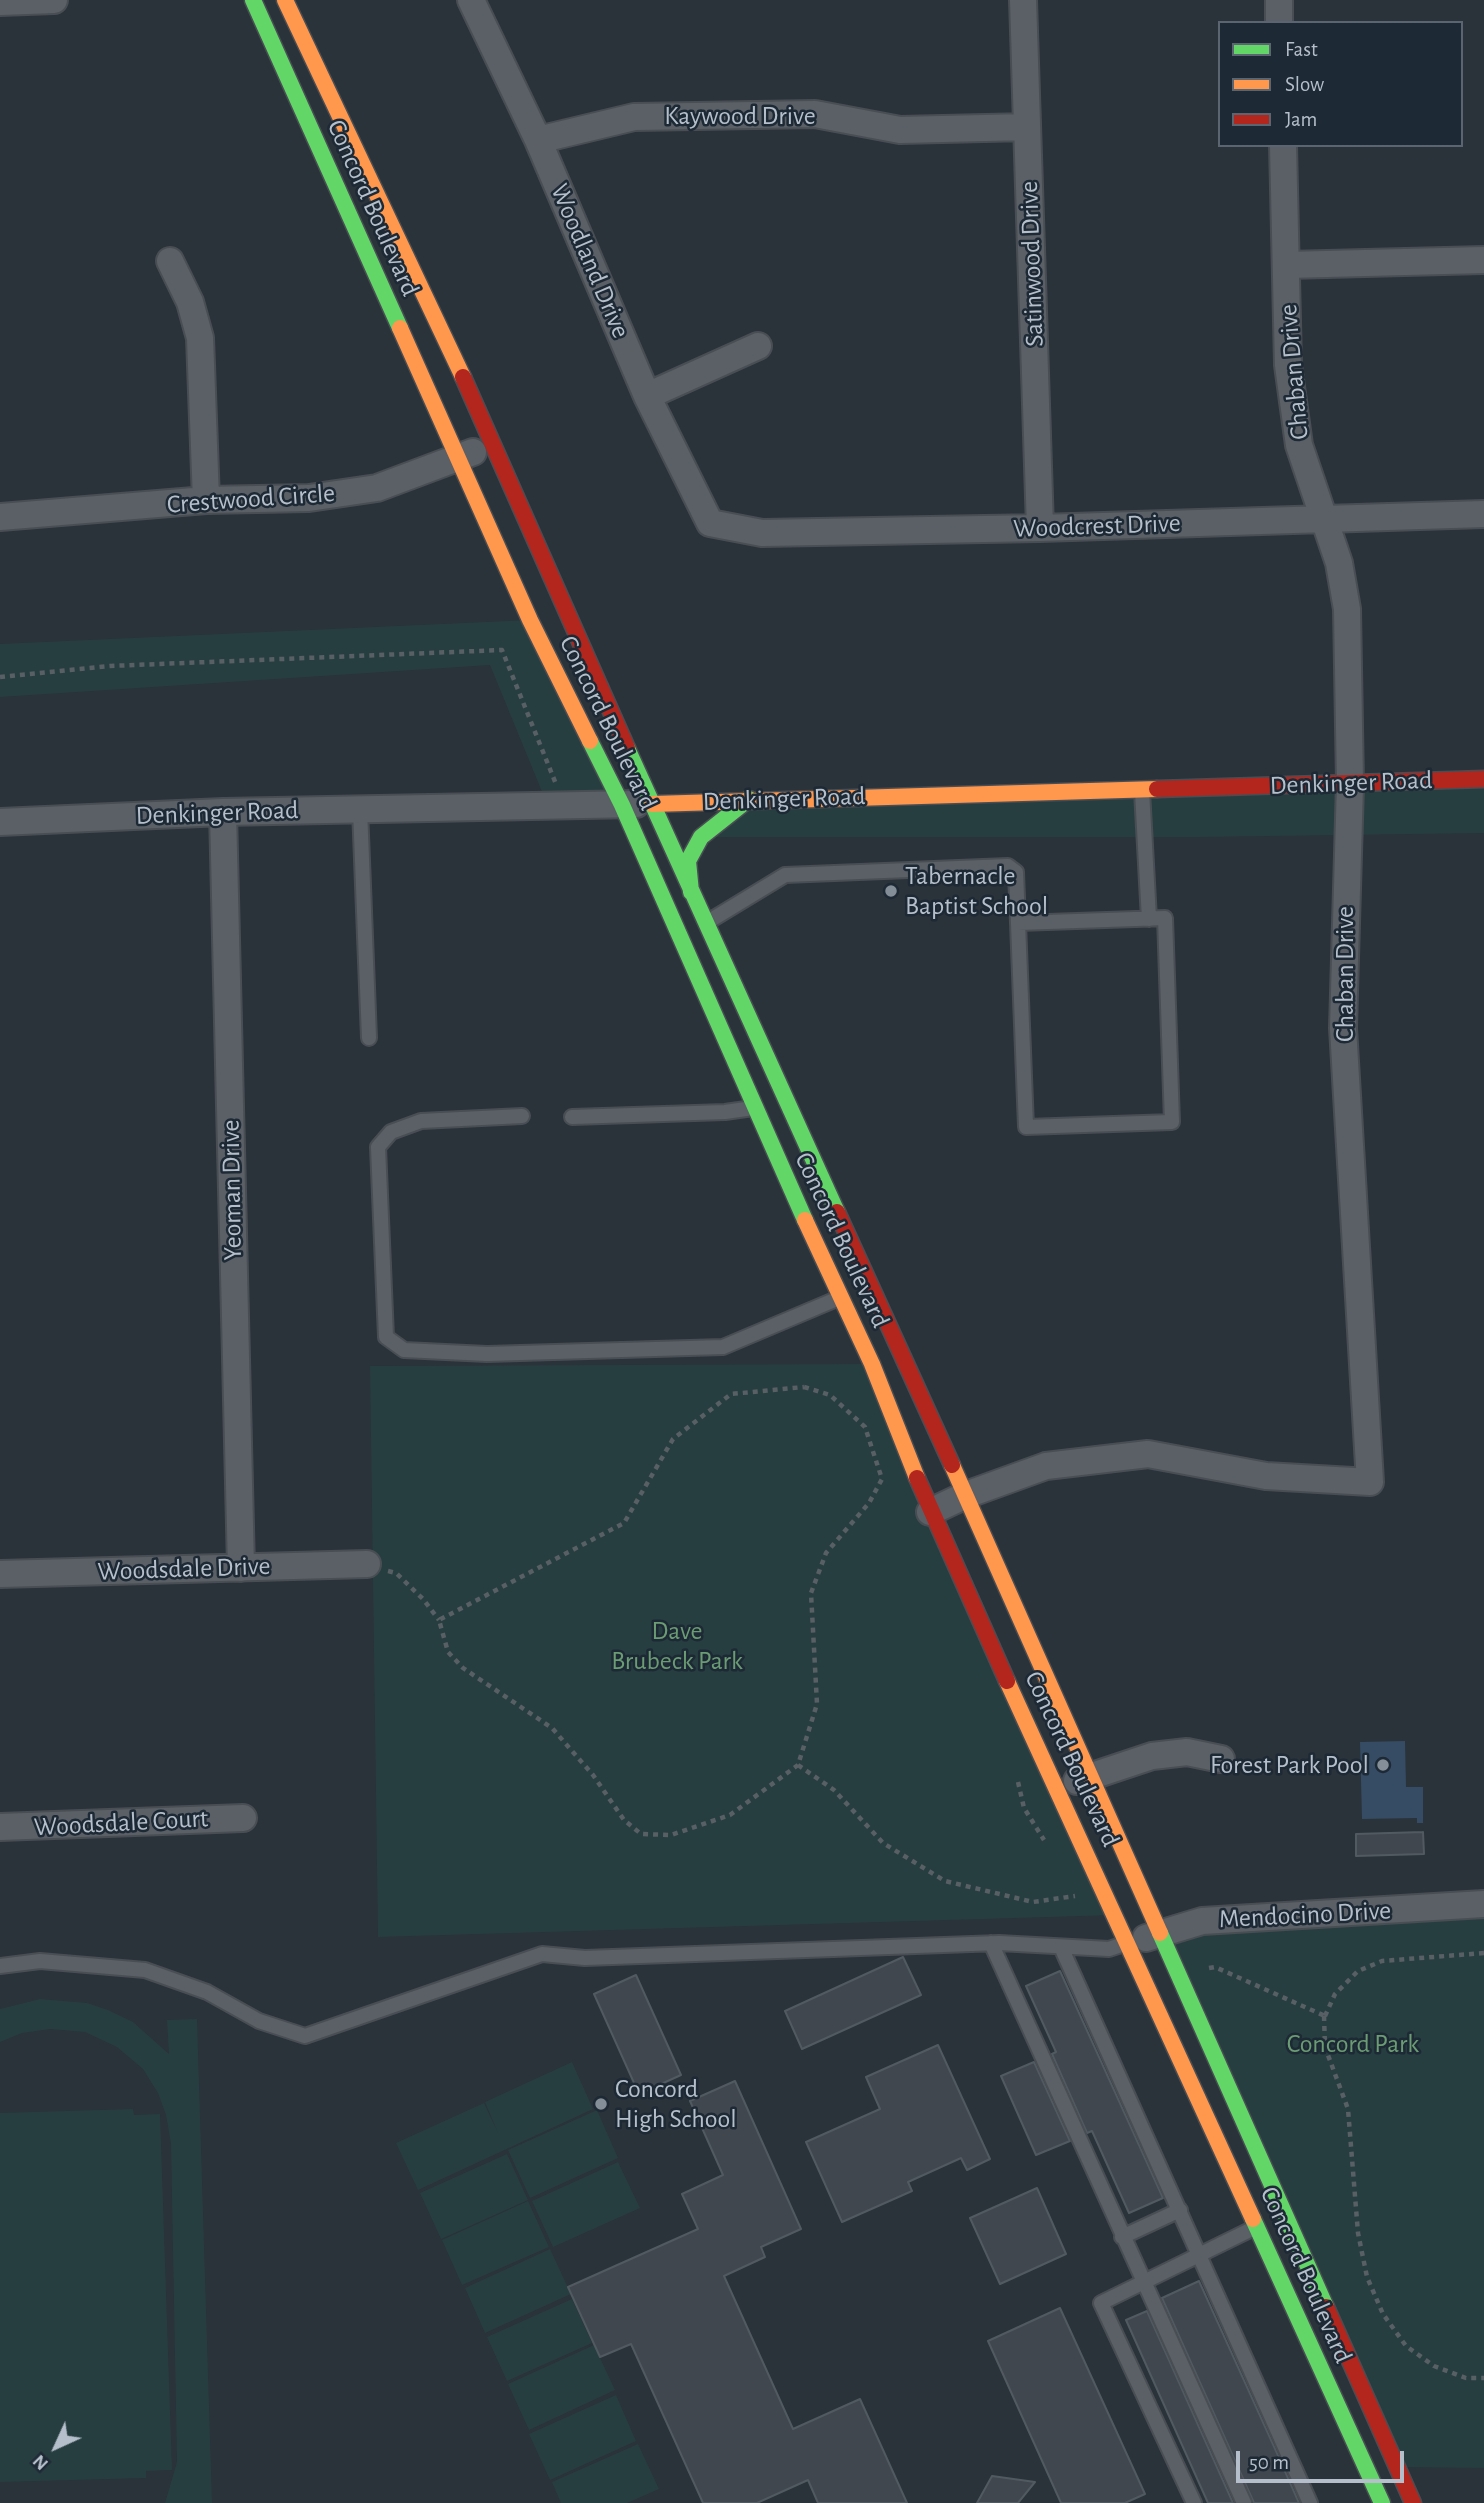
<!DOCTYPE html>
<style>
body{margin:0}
#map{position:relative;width:1484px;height:2503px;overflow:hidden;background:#2a323a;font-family:"Alegreya Sans",sans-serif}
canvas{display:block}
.legend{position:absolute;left:1218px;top:21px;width:245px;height:126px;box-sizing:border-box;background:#1d2935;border:2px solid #5a6571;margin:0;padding:9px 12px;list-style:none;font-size:21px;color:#b5bfcb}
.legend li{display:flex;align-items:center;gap:14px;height:35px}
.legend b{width:35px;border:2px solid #5a6571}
.north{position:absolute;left:21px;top:2412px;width:70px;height:70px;-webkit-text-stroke:5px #1d2935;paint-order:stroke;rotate:225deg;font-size:19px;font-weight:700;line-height:28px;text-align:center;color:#b5bfcb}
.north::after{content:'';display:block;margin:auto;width:24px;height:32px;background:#b5bfcb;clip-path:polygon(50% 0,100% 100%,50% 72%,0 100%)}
.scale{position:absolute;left:1236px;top:2451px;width:168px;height:32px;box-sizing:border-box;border:4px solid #b5bfcb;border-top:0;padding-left:9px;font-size:21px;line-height:24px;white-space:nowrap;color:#b5bfcb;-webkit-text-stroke:5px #1d2935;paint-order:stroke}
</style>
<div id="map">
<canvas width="1484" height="2503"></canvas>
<ul class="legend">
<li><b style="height:9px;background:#63d668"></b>Fast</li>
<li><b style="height:9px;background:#ff974d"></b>Slow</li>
<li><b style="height:9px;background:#b3261e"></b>Jam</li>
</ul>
<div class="north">N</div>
<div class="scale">50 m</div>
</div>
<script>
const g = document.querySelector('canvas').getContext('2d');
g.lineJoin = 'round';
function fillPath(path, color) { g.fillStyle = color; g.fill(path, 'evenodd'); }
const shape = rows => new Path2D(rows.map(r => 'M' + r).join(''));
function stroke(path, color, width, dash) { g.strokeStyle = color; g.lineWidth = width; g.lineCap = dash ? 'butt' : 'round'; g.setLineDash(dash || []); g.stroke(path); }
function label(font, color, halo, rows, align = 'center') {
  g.font = font + ' "Alegreya Sans",sans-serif'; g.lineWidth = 5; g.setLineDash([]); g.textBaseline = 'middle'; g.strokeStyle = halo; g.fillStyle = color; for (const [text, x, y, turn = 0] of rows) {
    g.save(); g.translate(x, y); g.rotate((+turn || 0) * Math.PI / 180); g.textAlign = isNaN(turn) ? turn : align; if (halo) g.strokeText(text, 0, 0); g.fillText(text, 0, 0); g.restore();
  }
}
const green = shape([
 [530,620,622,805,547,804,490,665,0,697,0,644],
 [1484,779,1484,833,1200,837,701,837,749,799],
 [872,1364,1116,1915,378,1937,370,1366],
 [1484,1904,1484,2468,1396,2467,1159,1934],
 [40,1999,87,2003,108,2010,133,2022,169,2054,167,2020,197,2019,212,2503,165,2503,177,2462,171,2144,166,2115,158,2093,143,2069,117,2047,85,2032,50,2029,22,2033,0,2042,0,2009],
 [572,2062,593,2109,418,2190,396,2143,484,2103,498,2133,485,2102],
 [133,2109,134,2115,160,2114,172,2470,146,2471,146,2478,0,2482,0,2113],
 [597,2110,618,2158,530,2198,508,2150],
 [507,2154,528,2200,441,2239,420,2193],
 [618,2162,640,2208,553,2247,532,2201],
 [528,2201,549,2247,462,2285,442,2240],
 [550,2249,571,2294,485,2333,465,2288],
 [572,2299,592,2343,507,2381,487,2337],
 [594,2345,615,2390,529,2430,508,2384],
 [616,2395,636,2441,550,2480,529,2434],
 [638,2444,659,2489,627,2503,561,2503,552,2482]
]);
const water = shape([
 [1405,1741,1406,1787,1423,1787,1423,1823,1417,1823,1417,1818,1362,1819,1360,1742]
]);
const building = shape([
 [1423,1832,1424,1854,1356,1856,1356,1834,1423,1832],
 [903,1957,921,1995,802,2049,785,2011,903,1957],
 [1060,1971,1163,2198,1129,2213,1092,2131,1087,2133,1052,2054,1056,2052,1026,1986,1060,1971],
 [636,1975,681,2075,639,2094,594,1994,636,1975],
 [938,2045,990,2159,967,2170,961,2158,908,2182,912,2191,842,2222,806,2142,880,2109,866,2077,938,2045],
 [1034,2062,1070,2141,1036,2155,1001,2076,1034,2062],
 [735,2081,801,2229,761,2247,765,2257,724,2276,793,2429,860,2399,907,2503,818,2503,808,2480,757,2503,703,2503,631,2344,600,2357,568,2287,698,2229,682,2194,723,2175,690,2101,735,2081],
 [1037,2188,1066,2254,1000,2284,970,2218,1037,2188],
 [1199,2281,1276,2451,1299,2503,1254,2503,1162,2298,1199,2281],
 [1060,2308,1145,2494,1125,2503,1061,2503,988,2341,1060,2308],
 [1147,2311,1233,2503,1208,2503,1126,2320,1147,2311],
 [992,2476,1035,2482,1018,2503,977,2503,992,2476]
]);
const path = shape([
 [0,677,110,666,502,650,556,784],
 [804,1387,830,1395,865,1427,882,1479,869,1503,826,1553,811,1593,817,1704,798,1765,730,1815,671,1835,641,1834,624,1820,593,1775,552,1728,463,1668,448,1652,439,1620,624,1523,673,1439,731,1394,804,1387],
 [388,1571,396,1573,423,1599,439,1620],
 [798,1765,834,1790,883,1843,945,1881,1033,1902,1075,1896],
 [1018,1782,1024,1808,1044,1840],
 [1209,1968,1215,1967,1325,2016],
 [1324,2016,1325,2047,1348,2109,1358,2233,1367,2277,1383,2314,1406,2346,1434,2366,1466,2378,1484,2378],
 [1325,2016,1335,1994,1358,1971,1382,1961,1484,1953]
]);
const lane = shape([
 [1142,791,1149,919],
 [360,809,369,1038],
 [706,923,785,875,1008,866,1016,872,1026,1127,1172,1122,1165,918,1018,923],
 [522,1116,421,1121,391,1132,378,1147,386,1337,404,1350,487,1354,723,1347,839,1298],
 [572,1117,725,1112,753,1108],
 [991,1943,1244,2503],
 [1061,1947,1310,2503],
 [0,1966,40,1961,145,1970,207,1992,259,2021,305,2036,542,1954,585,1958,999,1943,1109,1949,1124,1944],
 [1122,2237,1180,2210],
 [1194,2503,1101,2303,1256,2227]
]);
const street = shape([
 [471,0,538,140,647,396,710,523,762,533,1040,528,1484,514],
 [1023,0,1040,528],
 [1279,0,1279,23],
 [0,2,54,0],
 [538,140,634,117,815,114,900,130,1027,127],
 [170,261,190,302,200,338,206,500],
 [1287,265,1484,260],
 [647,396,758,346],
 [0,517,206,500,309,498,377,488,473,452],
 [223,812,241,1568],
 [0,822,223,812,636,804],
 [930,1512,966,1495,1046,1466,1148,1454,1266,1476,1370,1482,1343,1028,1350,784,1347,609,1339,563,1299,445,1288,365,1283,145],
 [0,1574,367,1564],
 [1077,1781,1152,1756,1187,1752,1221,1759],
 [0,1827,243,1818],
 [1146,1938,1202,1921,1484,1904]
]);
const fast = shape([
 [253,0,400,328],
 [590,741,622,805,805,1220],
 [627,748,837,1212],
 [691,892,688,861,701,837,749,799],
 [1160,1933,1326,2307],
 [1253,2219,1382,2503]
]);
const slow = shape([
 [285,0,463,377],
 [400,328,530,620,590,741],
 [652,804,1157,789],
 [805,1220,872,1364,917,1478],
 [952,1465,1160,1933],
 [1007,1681,1253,2219]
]);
const jam = shape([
 [463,377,627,748],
 [1157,789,1484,779],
 [837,1212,952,1465],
 [917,1478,1007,1681],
 [1326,2307,1413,2503]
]);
const markers = [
 [891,891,7,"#848e98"],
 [1383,1765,7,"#848e98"],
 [601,2104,7,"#848e98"]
];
const streetNames = [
 ["Kaywood Drive",740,116],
 ["Concord Boulevard",373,208,66],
 ["Woodland Drive",590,261,67],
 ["Satinwood Drive",1032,264,-92],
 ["Chaban Drive",1294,372,-95],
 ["Crestwood Circle",251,499,-4],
 ["Woodcrest Drive",1097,526,-2],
 ["Concord Boulevard",608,723,64],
 ["Denkinger Road",1351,783,-2],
 ["Denkinger Road",784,799,-2],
 ["Denkinger Road",217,813,-2],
 ["Chaban Drive",1345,974,-90],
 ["Yeoman Drive",232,1190,-91],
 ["Concord Boulevard",842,1240,65],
 ["Woodsdale Drive",184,1569,-2],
 ["Concord Boulevard",1072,1759,65],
 ["Woodsdale Court",121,1823,-3],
 ["Mendocino Drive",1305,1915,-3],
 ["Concord Boulevard",1306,2275,66]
];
const poiNames = [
 ["Tabernacle",905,876],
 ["Baptist School",905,906],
 ["Forest Park Pool",1369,1765,"right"],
 ["Concord",615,2089],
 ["High School",615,2119]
];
const parkNames = [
 ["Dave",677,1631],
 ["Brubeck Park",677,1661],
 ["Concord Park",1353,2044]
];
fillPath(green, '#273e40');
fillPath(water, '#364c64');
fillPath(building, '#41474e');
stroke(building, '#525a61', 2);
stroke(lane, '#494e54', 18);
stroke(street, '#494e54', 30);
stroke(fast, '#494e54', 19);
stroke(slow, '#494e54', 19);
stroke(jam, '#494e54', 19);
stroke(path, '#585f65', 4.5, [5, 5]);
stroke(lane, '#5b6067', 14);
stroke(street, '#5b6067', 26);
stroke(fast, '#63d668', 16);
stroke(slow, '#ff974d', 16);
stroke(jam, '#b3261e', 16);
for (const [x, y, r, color] of markers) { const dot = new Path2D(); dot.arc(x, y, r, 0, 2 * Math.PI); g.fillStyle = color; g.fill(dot); stroke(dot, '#1d2935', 2.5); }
label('26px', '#b5bfcb', '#1d2935', streetNames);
label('26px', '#b5bfcb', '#1d2935', poiNames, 'left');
label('26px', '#6b9c73', '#1d2935', parkNames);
</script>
